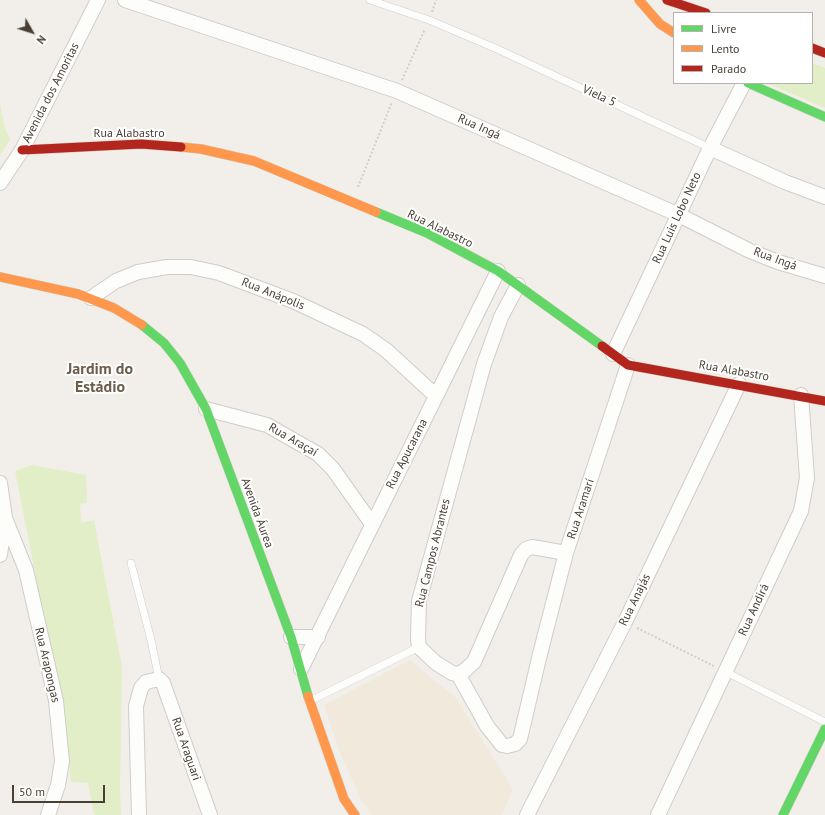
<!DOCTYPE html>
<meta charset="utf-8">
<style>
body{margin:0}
#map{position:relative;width:825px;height:815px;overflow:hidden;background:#f2efea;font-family:"PT Sans",sans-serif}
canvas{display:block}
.legend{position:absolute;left:673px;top:12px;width:140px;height:72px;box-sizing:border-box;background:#fff;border:1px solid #b6b3ae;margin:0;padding:5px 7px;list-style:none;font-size:12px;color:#494035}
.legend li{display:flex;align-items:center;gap:8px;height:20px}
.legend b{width:20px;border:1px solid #b6b3ae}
.north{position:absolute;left:12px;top:12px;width:40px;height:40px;-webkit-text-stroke:3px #fff;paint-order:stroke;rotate:129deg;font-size:11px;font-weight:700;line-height:16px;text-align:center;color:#494035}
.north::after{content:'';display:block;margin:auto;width:14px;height:18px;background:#494035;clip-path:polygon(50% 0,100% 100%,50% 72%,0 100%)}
.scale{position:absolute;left:12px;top:785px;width:93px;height:18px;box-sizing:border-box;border:2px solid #494035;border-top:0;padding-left:5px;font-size:12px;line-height:14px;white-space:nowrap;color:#494035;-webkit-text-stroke:3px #fff;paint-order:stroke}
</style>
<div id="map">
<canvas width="825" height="815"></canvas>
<ul class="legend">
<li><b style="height:5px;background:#63d668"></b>Livre</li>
<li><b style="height:5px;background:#ff974d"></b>Lento</li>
<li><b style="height:5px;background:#b3261e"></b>Parado</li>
</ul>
<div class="north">N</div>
<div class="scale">50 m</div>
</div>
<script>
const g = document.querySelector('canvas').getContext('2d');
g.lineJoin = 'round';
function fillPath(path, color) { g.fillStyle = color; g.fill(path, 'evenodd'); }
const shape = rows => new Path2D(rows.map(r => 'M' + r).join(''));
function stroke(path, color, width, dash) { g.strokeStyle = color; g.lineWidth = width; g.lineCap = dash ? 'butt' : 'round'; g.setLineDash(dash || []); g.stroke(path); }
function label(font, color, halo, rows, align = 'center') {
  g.font = font + ' "PT Sans",sans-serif'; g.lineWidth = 4; g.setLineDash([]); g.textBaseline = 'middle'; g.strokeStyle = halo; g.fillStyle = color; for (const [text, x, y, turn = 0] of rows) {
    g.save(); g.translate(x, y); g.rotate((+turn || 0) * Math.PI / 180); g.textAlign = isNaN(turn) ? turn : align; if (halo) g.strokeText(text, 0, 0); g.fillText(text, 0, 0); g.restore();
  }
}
const education = shape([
 [410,660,456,698,513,789,502,815,372,815,360,798,339,750,324,705]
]);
const green = shape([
 [812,63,825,68,825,108,767,83,812,83],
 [0,103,5,129,10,139,0,156],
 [32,465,86,475,87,503,80,504,81,523,94,520,122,667,120,790,121,815,94,815,88,783,71,782,63,714,15,471]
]);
const path = shape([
 [432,12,436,0],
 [402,80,425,29],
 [358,187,392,102],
 [637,628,714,666]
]);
const lane = shape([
 [370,0,429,20,495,48,710,148],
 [131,563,151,640,159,679],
 [726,672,825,722],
 [310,701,419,647]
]);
const street = shape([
 [125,0,397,91,679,215,750,251,778,262,825,276],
 [710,148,785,182,825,197],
 [0,183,22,150,98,0],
 [518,285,501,317,484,364,419,601,418,639,419,647,436,663,452,673,458,674,464,671,474,662,521,555,526,549,532,547,566,553],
 [91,298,116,281,138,272,167,267,191,267,219,273,293,301,363,334,386,350,436,396],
 [613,354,710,148,744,83],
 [206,409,267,425,318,454,333,469,372,524],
 [0,483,5,518,0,555],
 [5,518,26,570,56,701,62,761,58,785,48,815],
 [291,637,318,637],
 [301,669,498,271],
 [458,674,487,726,502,745,507,746,515,744,520,739,540,654,566,553,628,365],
 [139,815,136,706,141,688,146,682,159,679,163,683,210,815],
 [527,815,625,622,739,384],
 [658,815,801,511,807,478,801,395]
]);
const fast = shape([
 [748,83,825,117],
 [376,212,427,233,498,271,602,346],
 [142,325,164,343,180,363,206,409,291,637,308,696],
 [783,815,825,729]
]);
const slow = shape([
 [639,0,660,24,674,33],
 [181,147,201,149,254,161,376,212],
 [0,277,78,294,114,308,142,325],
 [308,696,344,799,355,815]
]);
const jam = shape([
 [667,0,706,13],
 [812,48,825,53],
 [22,150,141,144,181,147],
 [602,346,628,365,825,401]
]);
const streetNames = [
 ["Avenida dos Amoritas",51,93,-63],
 ["Viela 5",599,96,25],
 ["Rua Ingá",479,127,24],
 ["Rua Alabastro",129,134],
 ["Rua Luis Lobo Neto",677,218,-65],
 ["Rua Alabastro",440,229,26],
 ["Rua Ingá",775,259,20],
 ["Rua Anápolis",273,294,22],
 ["Rua Alabastro",734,371,10],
 ["Rua Araçaí",293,440,30],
 ["Rua Apucarana",407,454,-63],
 ["Rua Aramarí",581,509,-72],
 ["Avenida Áurea",257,513,70],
 ["Rua Campos Abrantes",433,553,-76],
 ["Rua Anajás",635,600,-64],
 ["Rua Andirá",754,610,-65],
 ["Rua Arapongas",47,665,77],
 ["Rua Araguari",186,749,71]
];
const districtNames = [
 ["Jardim do",100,369],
 ["Estádio",100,387]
];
fillPath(education, '#f1e9db');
fillPath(green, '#e2eec7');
stroke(lane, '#d0cdc7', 8);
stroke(street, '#d0cdc7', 16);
stroke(fast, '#d3cec1', 10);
stroke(slow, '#d3cec1', 10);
stroke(jam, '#d3cec1', 10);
stroke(path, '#d2cfc9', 2, [2, 2]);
stroke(lane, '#fdfdfc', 7);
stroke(street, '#fdfdfc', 14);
stroke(fast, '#63d668', 9);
stroke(slow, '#ff974d', 9);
stroke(jam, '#b3261e', 9);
label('12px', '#494035', '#fff', streetNames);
label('bold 16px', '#6d5d4b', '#fff', districtNames);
</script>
